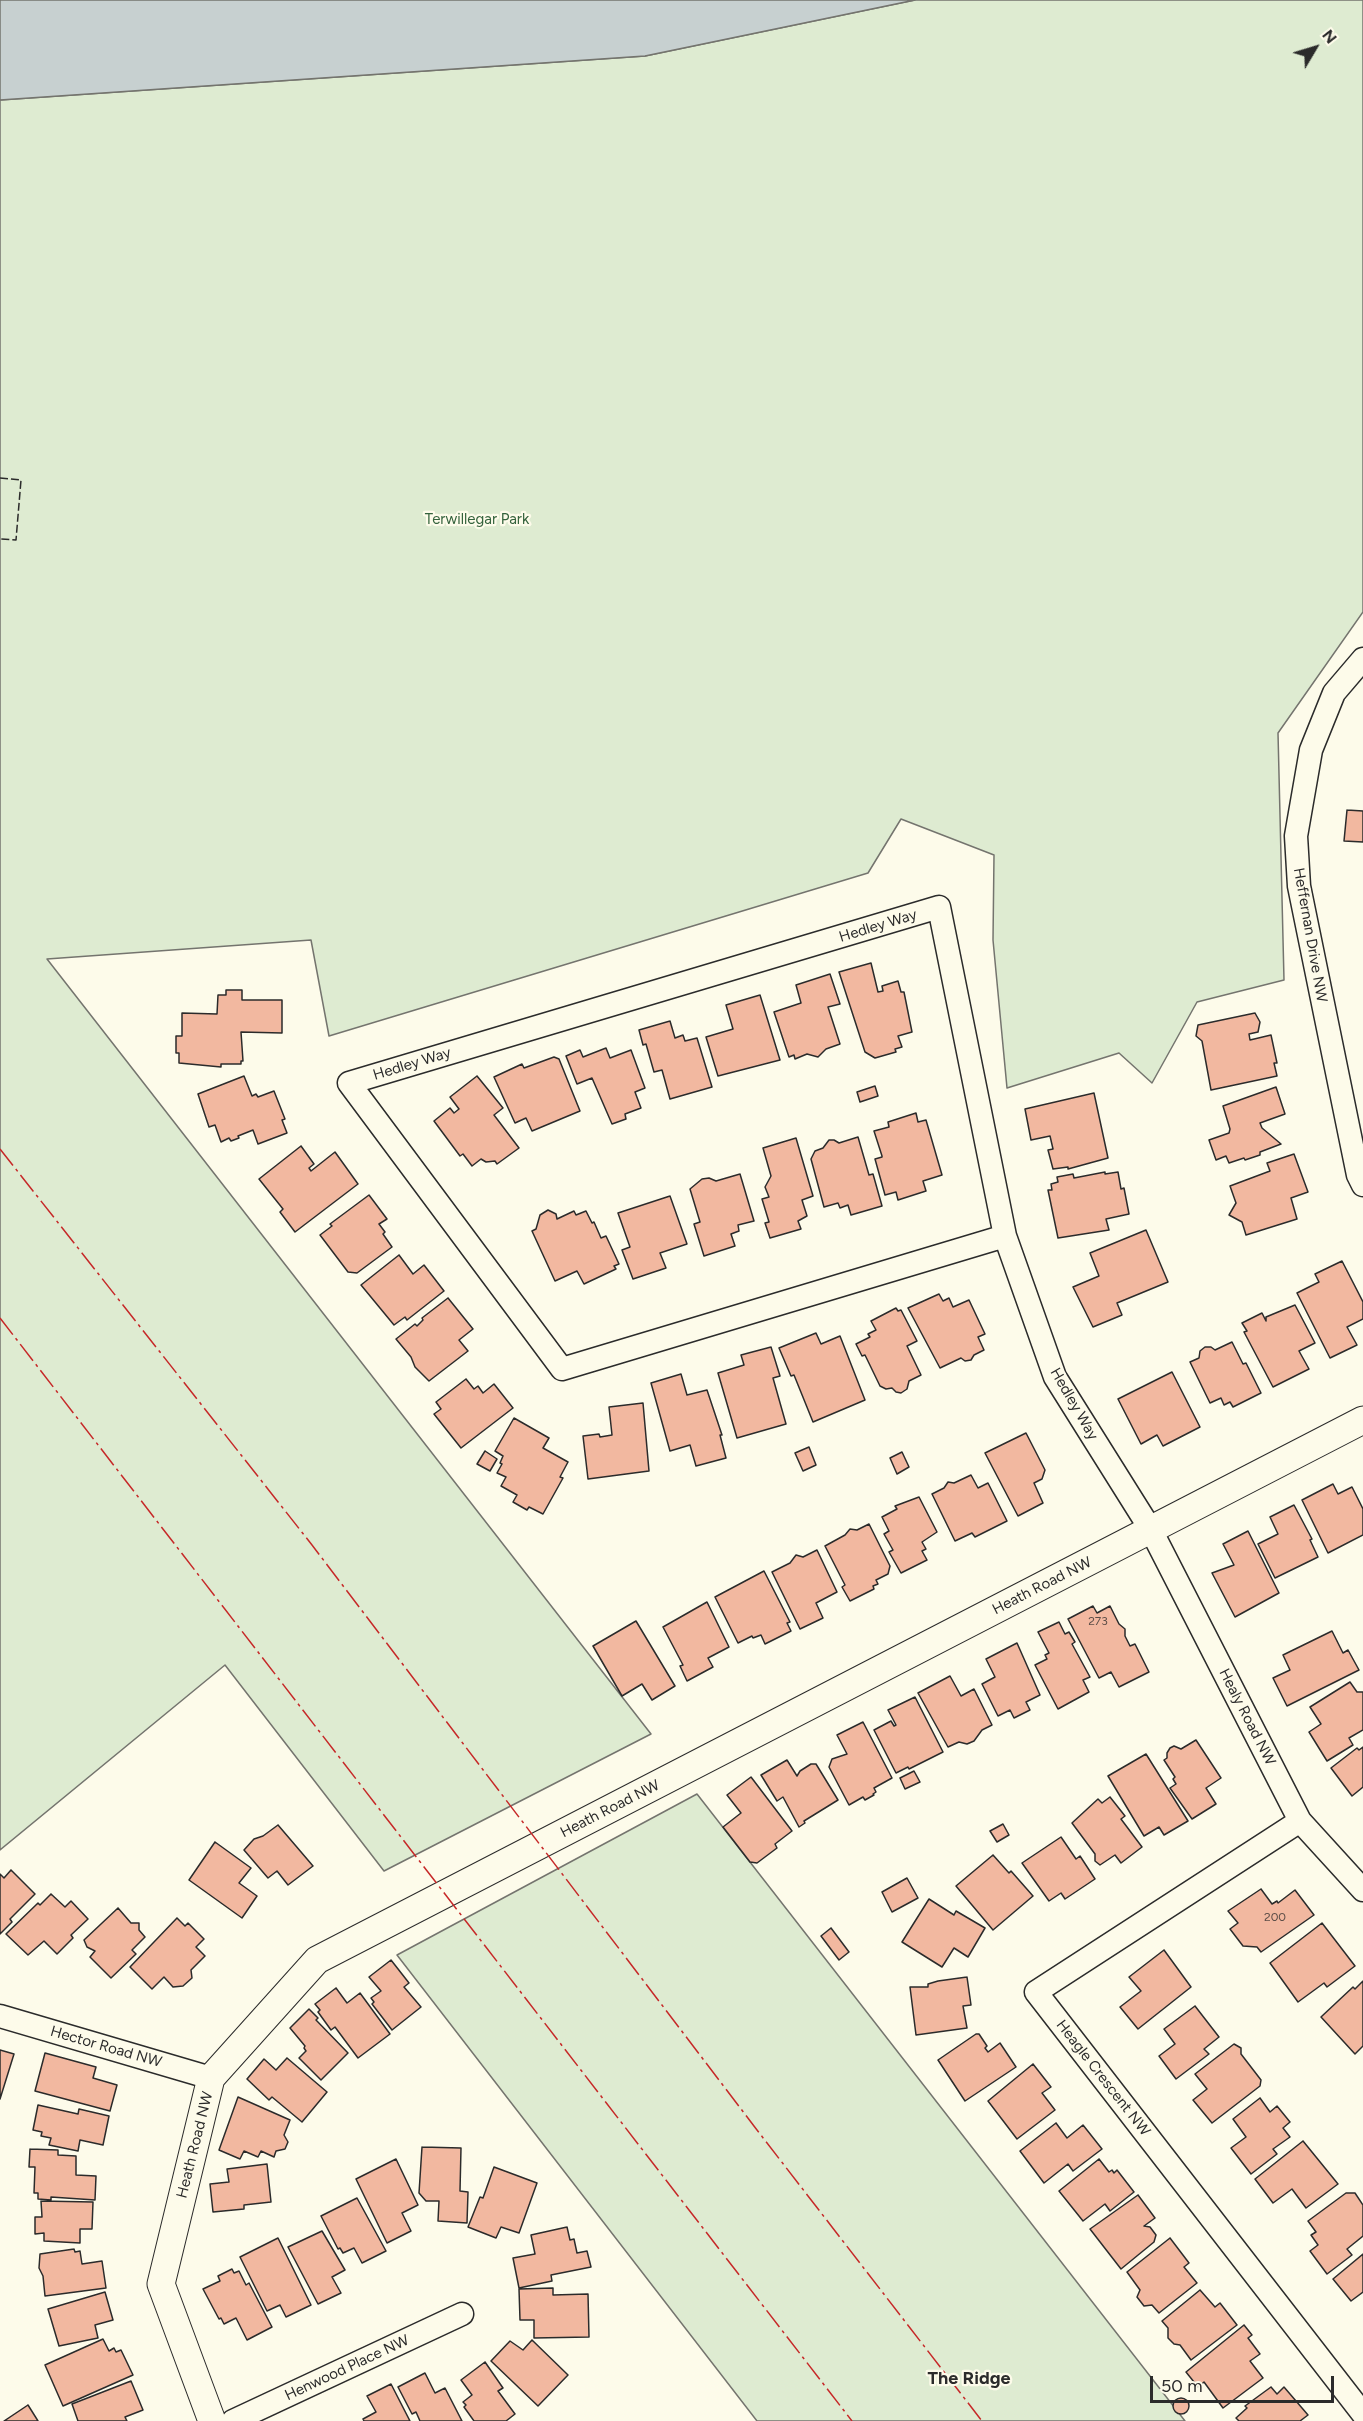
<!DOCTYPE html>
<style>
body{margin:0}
#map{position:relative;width:1363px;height:2421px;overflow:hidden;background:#fdfbea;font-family:Figtree,sans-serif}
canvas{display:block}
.north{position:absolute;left:1285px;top:18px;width:60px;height:60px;-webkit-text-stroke:4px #fdfbea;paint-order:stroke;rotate:52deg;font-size:16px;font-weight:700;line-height:24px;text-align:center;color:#2b2b2b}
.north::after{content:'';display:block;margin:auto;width:21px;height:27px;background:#2b2b2b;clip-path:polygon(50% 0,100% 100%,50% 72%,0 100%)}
.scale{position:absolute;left:1150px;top:2376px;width:184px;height:27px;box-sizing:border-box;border:3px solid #2b2b2b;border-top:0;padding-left:8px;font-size:18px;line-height:21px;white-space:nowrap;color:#2b2b2b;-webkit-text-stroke:4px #fdfbea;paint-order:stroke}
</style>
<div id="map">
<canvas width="1363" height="2421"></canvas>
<div class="north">N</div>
<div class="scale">50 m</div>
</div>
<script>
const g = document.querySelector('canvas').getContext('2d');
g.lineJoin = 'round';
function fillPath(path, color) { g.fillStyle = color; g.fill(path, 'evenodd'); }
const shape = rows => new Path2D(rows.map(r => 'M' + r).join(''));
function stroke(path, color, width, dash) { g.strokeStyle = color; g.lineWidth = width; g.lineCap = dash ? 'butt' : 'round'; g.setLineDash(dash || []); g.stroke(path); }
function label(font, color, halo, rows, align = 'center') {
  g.font = font + ' Figtree,sans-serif'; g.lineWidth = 4.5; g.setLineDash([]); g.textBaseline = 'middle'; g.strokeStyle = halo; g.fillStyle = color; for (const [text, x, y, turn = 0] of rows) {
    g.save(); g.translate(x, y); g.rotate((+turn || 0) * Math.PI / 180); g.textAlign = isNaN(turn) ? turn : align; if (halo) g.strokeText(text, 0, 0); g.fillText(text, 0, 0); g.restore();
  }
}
const green = shape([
 [915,0,1363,0,1363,612,1278,733,1284,980,1197,1002,1152,1083,1119,1053,1007,1088,993,940,994,855,901,819,868,873,329,1036,311,940,47,959,651,1734,384,1871,225,1665,0,1850,0,100,645,56,915,0],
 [697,1794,1185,2421,757,2421,397,1955,697,1794]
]);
const water = shape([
 [0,0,915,0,645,56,0,100,0,0]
]);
const building = shape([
 [1347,810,1363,811,1363,842,1344,841,1347,810],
 [871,963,878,992,883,991,882,986,898,981,901,992,904,992,912,1032,898,1036,902,1047,895,1049,896,1052,875,1058,865,1052,839,972,871,963],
 [830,974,840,1004,828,1007,840,1044,826,1049,818,1057,807,1054,795,1059,794,1055,789,1057,774,1012,801,1003,796,985,830,974],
 [226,990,242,990,242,1000,282,1000,282,1033,241,1032,243,1061,241,1061,241,1064,221,1064,221,1067,179,1063,179,1053,176,1053,176,1036,182,1036,182,1013,217,1014,218,995,226,995,226,990],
 [760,995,780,1060,718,1076,706,1037,733,1029,726,1005,760,995],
 [1255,1013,1260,1022,1258,1032,1249,1034,1250,1040,1271,1035,1277,1063,1274,1063,1277,1076,1211,1090,1202,1041,1196,1036,1198,1025,1255,1013],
 [670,1021,675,1038,683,1035,685,1041,697,1038,712,1087,670,1099,662,1070,654,1072,646,1044,643,1045,639,1030,670,1021],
 [606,1048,610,1058,631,1050,645,1088,635,1092,641,1108,625,1114,626,1119,612,1124,592,1078,577,1084,566,1056,580,1050,583,1057,606,1048],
 [554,1057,559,1059,580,1111,532,1131,526,1118,515,1123,494,1077,522,1064,524,1068,554,1057],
 [244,1076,252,1096,256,1094,258,1097,274,1091,285,1119,282,1120,287,1133,258,1144,253,1130,238,1136,239,1138,231,1141,229,1138,221,1142,215,1125,209,1127,198,1094,244,1076],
 [477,1076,503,1108,494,1115,519,1148,497,1164,495,1161,486,1162,481,1159,472,1166,463,1154,460,1156,434,1121,450,1108,454,1113,459,1109,450,1097,477,1076],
 [875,1086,878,1096,860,1102,857,1092,875,1086],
 [1276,1087,1285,1114,1260,1123,1262,1128,1281,1144,1260,1152,1260,1155,1245,1160,1244,1158,1229,1163,1226,1156,1216,1160,1209,1140,1229,1133,1230,1129,1223,1106,1276,1087],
 [1094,1093,1108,1158,1068,1169,1068,1167,1053,1169,1048,1150,1053,1149,1050,1136,1031,1140,1025,1109,1094,1093],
 [916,1113,918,1122,926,1120,942,1175,923,1181,926,1191,898,1200,896,1192,885,1195,875,1159,882,1157,882,1156,874,1131,889,1127,888,1122,916,1113],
 [858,1137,869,1175,873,1174,882,1206,851,1215,848,1205,840,1208,838,1203,824,1207,811,1159,815,1151,823,1148,829,1140,834,1140,839,1143,858,1137],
 [796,1138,813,1196,802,1200,807,1216,798,1221,801,1229,770,1238,765,1223,769,1222,762,1199,769,1197,765,1187,771,1176,763,1148,796,1138],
 [301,1146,314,1164,309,1168,311,1171,335,1152,358,1184,295,1232,280,1212,283,1209,259,1179,301,1146],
 [1294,1154,1308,1192,1291,1198,1297,1219,1246,1235,1242,1222,1229,1215,1236,1203,1230,1186,1270,1171,1267,1163,1294,1154],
 [1105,1172,1105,1174,1118,1172,1121,1189,1124,1188,1129,1214,1106,1219,1109,1230,1058,1238,1048,1190,1052,1190,1051,1184,1058,1182,1057,1177,1073,1174,1074,1178,1105,1172],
 [740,1174,754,1221,738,1225,739,1231,731,1234,735,1246,704,1256,694,1224,700,1222,690,1189,702,1179,709,1178,716,1181,740,1174],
 [369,1195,387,1219,379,1224,385,1232,383,1234,392,1247,357,1273,348,1272,320,1235,332,1226,330,1224,369,1195],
 [670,1196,687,1244,660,1253,666,1268,633,1279,622,1250,630,1247,618,1213,670,1196],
 [548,1210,556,1214,557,1219,574,1211,576,1215,586,1211,592,1223,594,1222,601,1238,606,1236,619,1264,614,1266,616,1269,584,1284,577,1271,555,1281,532,1231,536,1229,540,1215,548,1210],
 [1146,1230,1168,1282,1117,1303,1122,1315,1093,1327,1073,1287,1099,1276,1090,1253,1146,1230],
 [399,1255,413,1274,424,1265,444,1291,407,1320,405,1317,394,1325,361,1285,399,1255],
 [1342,1261,1363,1302,1363,1319,1347,1327,1357,1345,1330,1358,1297,1293,1319,1282,1315,1274,1342,1261],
 [939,1294,943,1301,949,1298,953,1307,969,1300,985,1334,978,1337,984,1350,974,1355,971,1360,965,1361,961,1358,940,1368,908,1308,939,1294],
 [448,1298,473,1329,459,1340,468,1351,429,1381,415,1367,411,1357,396,1339,415,1324,417,1326,423,1320,422,1318,448,1298],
 [1295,1305,1315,1343,1299,1351,1309,1369,1273,1387,1244,1332,1247,1331,1242,1323,1262,1313,1266,1321,1266,1317,1295,1305],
 [896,1308,898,1311,901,1310,917,1341,907,1346,921,1375,909,1381,907,1389,901,1393,896,1392,892,1388,886,1389,880,1386,865,1355,862,1356,856,1344,870,1337,868,1334,876,1330,871,1321,896,1308],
 [816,1333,821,1344,840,1336,865,1400,813,1422,794,1375,791,1376,779,1348,816,1333],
 [1232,1342,1243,1364,1246,1363,1261,1393,1233,1407,1230,1402,1224,1405,1221,1398,1210,1403,1190,1362,1199,1358,1200,1351,1205,1347,1211,1347,1215,1350,1232,1342],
 [771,1347,780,1376,773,1378,786,1424,737,1438,718,1373,744,1365,741,1355,771,1347],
 [1172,1372,1200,1427,1163,1446,1157,1435,1141,1444,1118,1399,1172,1372],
 [681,1374,687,1395,707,1390,722,1435,720,1435,726,1458,696,1466,690,1445,670,1451,651,1383,681,1374],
 [466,1379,474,1389,478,1386,483,1393,494,1384,513,1408,461,1448,434,1414,441,1409,436,1402,466,1379],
 [643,1403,649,1471,588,1479,583,1436,599,1434,600,1437,612,1435,609,1407,643,1403],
 [514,1418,549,1438,543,1448,568,1462,560,1477,563,1478,543,1514,529,1507,527,1510,513,1502,517,1495,501,1486,506,1477,497,1473,502,1464,500,1463,503,1456,495,1451,514,1418],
 [1026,1433,1045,1470,1042,1479,1034,1483,1043,1503,1018,1516,985,1453,1026,1433],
 [809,1447,816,1465,803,1471,795,1453,809,1447],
 [485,1451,497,1459,490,1471,477,1464,485,1451],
 [902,1452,909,1467,897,1474,890,1458,902,1452],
 [971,1475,978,1488,988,1483,1007,1521,975,1537,972,1533,955,1541,932,1494,944,1488,948,1482,954,1483,971,1475],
 [1333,1484,1338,1494,1352,1487,1363,1509,1363,1535,1328,1553,1302,1500,1333,1484],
 [919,1497,937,1532,922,1542,926,1549,922,1551,927,1560,901,1573,889,1552,893,1550,884,1534,889,1531,882,1517,897,1509,895,1506,919,1497],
 [1294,1505,1312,1539,1310,1540,1318,1557,1275,1578,1258,1544,1278,1534,1270,1517,1294,1505],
 [869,1524,890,1566,888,1574,876,1580,878,1584,873,1586,874,1589,850,1601,842,1587,845,1585,825,1546,845,1535,850,1529,857,1530,869,1524],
 [1248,1531,1279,1593,1235,1617,1212,1573,1234,1565,1223,1544,1248,1531],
 [817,1550,837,1592,816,1603,823,1618,800,1629,772,1572,790,1563,796,1555,803,1557,817,1550],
 [764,1571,790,1622,787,1623,791,1631,765,1644,761,1635,753,1638,752,1636,738,1643,715,1597,764,1571],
 [707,1602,729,1647,708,1658,713,1667,687,1681,680,1666,683,1665,663,1627,707,1602],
 [1093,1606,1097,1613,1110,1606,1119,1624,1125,1629,1125,1636,1130,1646,1135,1644,1149,1672,1119,1687,1111,1672,1099,1678,1068,1619,1093,1606],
 [636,1621,675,1686,652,1700,642,1684,622,1696,593,1646,636,1621],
 [1059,1622,1065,1634,1069,1632,1075,1642,1072,1644,1090,1677,1083,1680,1089,1692,1058,1709,1035,1665,1047,1659,1045,1655,1049,1653,1038,1632,1059,1622],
 [1332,1631,1343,1653,1348,1650,1359,1670,1287,1706,1273,1678,1290,1670,1283,1655,1332,1631],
 [1017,1643,1040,1695,1026,1702,1030,1710,1014,1718,1010,1710,998,1716,982,1684,995,1677,986,1659,1017,1643],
 [950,1676,961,1696,974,1689,992,1725,982,1730,974,1741,967,1744,959,1742,948,1747,918,1693,950,1676],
 [1350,1682,1357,1692,1363,1692,1363,1730,1349,1738,1353,1745,1327,1761,1309,1732,1321,1724,1310,1707,1350,1682],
 [915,1697,943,1752,909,1769,908,1767,896,1773,874,1730,891,1721,894,1726,896,1725,888,1710,915,1697],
 [863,1722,892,1778,874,1788,876,1792,873,1794,874,1795,865,1800,863,1797,849,1805,829,1767,832,1759,847,1754,837,1735,863,1722],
 [1196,1740,1221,1778,1206,1788,1216,1804,1192,1819,1170,1788,1176,1784,1173,1779,1175,1777,1164,1760,1167,1758,1167,1753,1170,1748,1174,1746,1181,1749,1196,1740],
 [1363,1747,1363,1787,1352,1796,1331,1768,1357,1748,1359,1750,1363,1747],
 [1146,1754,1188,1821,1164,1835,1159,1827,1144,1836,1108,1776,1146,1754],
 [787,1760,797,1776,800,1771,811,1764,816,1764,838,1800,804,1821,805,1823,799,1827,783,1797,777,1801,761,1775,787,1760],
 [914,1771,920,1782,905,1789,900,1778,914,1771],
 [751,1777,792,1831,775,1844,777,1848,757,1863,750,1862,723,1827,741,1813,727,1795,751,1777],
 [1110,1797,1125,1816,1121,1819,1142,1847,1121,1863,1115,1855,1100,1865,1095,1861,1095,1854,1072,1823,1098,1799,1102,1803,1110,1797],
 [1003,1824,1009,1835,997,1842,990,1831,1003,1824],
 [278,1825,313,1866,288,1885,277,1871,268,1878,244,1850,254,1839,263,1836,278,1825],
 [1061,1837,1076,1859,1080,1856,1095,1879,1065,1899,1061,1893,1049,1901,1022,1863,1061,1837],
 [215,1842,251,1868,239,1883,257,1896,242,1918,189,1880,215,1842],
 [993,1855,1009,1873,1011,1871,1033,1896,993,1930,956,1886,993,1855],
 [11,1870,35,1894,10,1919,12,1922,0,1934,0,1874,4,1878,11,1870],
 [907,1878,918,1898,892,1912,882,1892,907,1878],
 [1261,1889,1272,1904,1277,1901,1278,1903,1295,1890,1314,1915,1261,1952,1257,1947,1243,1946,1230,1929,1238,1923,1228,1911,1261,1889],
 [51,1894,65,1907,71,1901,88,1919,71,1935,73,1938,57,1954,44,1941,28,1955,6,1934,38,1903,40,1905,51,1894],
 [929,1899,954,1915,956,1911,985,1928,968,1957,954,1948,942,1967,902,1942,929,1899],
 [118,1908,131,1923,139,1923,139,1930,145,1937,132,1950,136,1954,111,1978,90,1957,95,1951,87,1947,84,1940,118,1908],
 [177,1918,185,1926,188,1923,204,1939,196,1947,205,1956,191,1970,192,1978,183,1986,173,1987,164,1977,152,1989,130,1967,177,1918],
 [1322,1923,1355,1966,1327,1987,1324,1983,1298,2002,1270,1963,1322,1923],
 [831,1928,849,1952,839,1960,821,1936,831,1928],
 [1164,1950,1191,1987,1138,2029,1120,2007,1141,1991,1129,1977,1164,1950],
 [391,1960,409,1983,404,1987,421,2007,392,2030,372,2004,374,2002,371,1998,381,1991,369,1977,391,1960],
 [967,1977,971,2005,963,2006,967,2028,916,2035,910,1987,928,1987,928,1984,938,1981,967,1977],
 [1363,1981,1363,2046,1355,2054,1321,2017,1353,1987,1355,1989,1363,1981],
 [336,1988,347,2003,360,1993,390,2034,358,2058,335,2027,331,2030,318,2012,320,2010,315,2004,336,1988],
 [1195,2006,1219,2037,1204,2049,1209,2054,1176,2079,1159,2056,1175,2044,1164,2029,1195,2006],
 [309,2009,318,2018,316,2020,348,2053,321,2080,299,2058,306,2051,304,2048,305,2046,290,2028,309,2009],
 [976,2034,979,2034,987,2046,985,2048,988,2052,1000,2043,1016,2067,965,2101,938,2060,976,2034],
 [1234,2044,1241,2048,1241,2054,1261,2080,1260,2086,1212,2123,1193,2100,1207,2089,1195,2074,1234,2044],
 [0,2050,14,2054,0,2099,0,2050],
 [45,2053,96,2067,93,2078,117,2085,110,2111,35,2091,45,2053],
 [287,2058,327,2092,302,2122,272,2097,269,2100,247,2079,264,2059,276,2070,287,2058],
 [1033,2064,1051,2087,1042,2093,1055,2110,1017,2139,988,2101,1033,2064],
 [238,2097,290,2120,284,2135,288,2142,285,2149,276,2151,274,2157,261,2151,258,2157,244,2151,240,2159,219,2150,238,2097],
 [1260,2098,1270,2112,1277,2106,1290,2122,1283,2128,1290,2137,1273,2149,1277,2154,1251,2174,1231,2148,1246,2137,1233,2119,1260,2098],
 [38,2105,78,2114,79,2109,109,2116,103,2145,80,2140,78,2151,49,2145,51,2138,41,2136,42,2132,33,2130,38,2105],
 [1056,2123,1067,2138,1083,2125,1102,2149,1073,2171,1068,2164,1044,2183,1020,2151,1056,2123],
 [1303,2141,1338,2184,1306,2208,1292,2189,1273,2203,1255,2179,1303,2141],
 [422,2147,461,2148,460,2191,468,2192,467,2223,438,2221,439,2201,426,2201,419,2193,422,2147],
 [30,2149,58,2150,58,2155,76,2156,76,2175,96,2176,95,2200,51,2197,51,2200,38,2199,38,2193,34,2193,35,2167,29,2167,30,2149],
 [396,2159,418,2205,402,2213,411,2231,387,2243,356,2179,396,2159],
 [1099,2159,1109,2172,1112,2170,1114,2173,1117,2170,1134,2192,1110,2211,1105,2204,1083,2221,1059,2191,1099,2159],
 [267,2164,271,2202,244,2205,244,2209,213,2212,210,2184,229,2182,227,2169,267,2164],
 [494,2167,537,2183,519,2233,501,2227,496,2238,468,2227,480,2197,483,2198,494,2167],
 [1346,2193,1355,2193,1363,2205,1363,2236,1347,2249,1352,2255,1327,2274,1310,2251,1318,2245,1311,2235,1316,2232,1308,2221,1346,2193],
 [1138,2195,1155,2218,1144,2226,1150,2227,1156,2235,1154,2242,1121,2269,1090,2229,1138,2195],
 [357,2198,386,2251,362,2263,354,2248,343,2253,340,2248,338,2249,321,2216,357,2198],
 [41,2201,93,2202,92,2229,80,2229,80,2243,44,2241,44,2233,35,2234,35,2217,42,2217,41,2201],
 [567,2227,570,2240,574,2239,577,2253,587,2251,591,2267,551,2275,552,2281,519,2288,513,2258,535,2254,531,2235,567,2227],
 [322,2231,345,2270,332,2277,341,2293,318,2304,288,2247,322,2231],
 [278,2238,311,2305,286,2317,280,2305,267,2311,240,2257,278,2238],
 [1170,2238,1189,2263,1184,2267,1197,2283,1159,2313,1152,2305,1144,2306,1137,2297,1140,2290,1127,2272,1170,2238],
 [74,2249,75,2252,80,2251,82,2264,102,2261,106,2288,45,2296,43,2276,39,2268,40,2254,74,2249],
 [1363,2254,1363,2292,1351,2301,1333,2279,1363,2254],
 [232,2269,234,2273,239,2271,246,2285,249,2283,272,2327,247,2340,236,2318,224,2324,221,2318,219,2319,203,2289,220,2281,218,2276,232,2269],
 [553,2288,553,2295,588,2294,589,2337,534,2338,534,2320,520,2320,519,2289,553,2288],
 [1200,2290,1215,2307,1220,2303,1237,2325,1191,2360,1180,2345,1174,2344,1168,2338,1168,2328,1162,2321,1200,2290],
 [105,2292,113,2320,95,2325,98,2338,59,2346,48,2309,105,2292],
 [1244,2325,1252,2335,1248,2338,1260,2354,1250,2361,1263,2378,1223,2408,1204,2382,1198,2387,1186,2372,1244,2325],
 [103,2339,109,2351,114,2348,116,2352,121,2350,133,2375,63,2406,45,2365,103,2339],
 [532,2340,568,2375,538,2406,491,2361,510,2341,523,2350,532,2340],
 [485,2362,503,2388,498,2391,515,2414,506,2421,474,2421,464,2407,466,2405,463,2402,472,2395,461,2380,485,2362],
 [425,2373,435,2393,445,2388,462,2421,420,2421,416,2412,412,2414,398,2387,425,2373],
 [131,2381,143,2410,125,2417,127,2421,78,2421,72,2404,131,2381],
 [391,2384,410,2421,364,2421,363,2419,376,2412,367,2396,391,2384],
 [1271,2387,1277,2394,1284,2387,1308,2415,1300,2421,1239,2421,1236,2418,1247,2408,1245,2406,1271,2387],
 '1173 2406a8 8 0 1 1 16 0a8 8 0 1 1-16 0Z',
 [28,2405,38,2421,4,2421,28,2405]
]);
const minor = shape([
 [1363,659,1334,693,1311,750,1296,836,1299,886,1358,1175,1363,1185],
 [1005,1236,562,1369,349,1083,939,907,1005,1236,1055,1377,1151,1530,1300,1821,1363,1890],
 [1300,1821,1036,1992,1363,2414],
 [0,2016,211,2078],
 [233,2421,462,2314]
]);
const tertiary = shape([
 [212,2421,161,2284,211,2078,317,1960,1363,1420]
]);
const fence = shape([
 [0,478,21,480,16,540,0,539]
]);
const power = shape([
 [0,1149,312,1545,757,2130,982,2421],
 [0,1318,852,2421]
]);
const numberNames = [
 ["273",1098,1621],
 ["200",1275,1917]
];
const parkNames = [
 ["Terwillegar Park",477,520]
];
const streetNames = [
 ["Hedley Way",878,926,-17],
 ["Heffernan Drive NW",1310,935,80],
 ["Hedley Way",412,1064,-17],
 ["Hedley Way",1074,1404,60],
 ["Heath Road NW",1042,1586,-27],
 ["Healy Road NW",1247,1717,63],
 ["Heath Road NW",610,1809,-27],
 ["Hector Road NW",106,2047,16],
 ["Heagle Crescent NW",1103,2078,52],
 ["Heath Road NW",195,2145,-76],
 ["Henwood Place NW",347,2368,-25]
];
const quarterNames = [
 ["The Ridge",969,2379]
];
fillPath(green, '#deebd1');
stroke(green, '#74746e', 1.5);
fillPath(water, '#c7d0d0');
stroke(water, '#74746e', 1.5);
fillPath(building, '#f2b8a0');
stroke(building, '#2b2b2b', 1.5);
stroke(minor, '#2b2b2b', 25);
stroke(tertiary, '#2b2b2b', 29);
stroke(minor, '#fdfbea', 22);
stroke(tertiary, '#fdfbea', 27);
stroke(fence, '#2b2b2b', 1.5, [8, 3]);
stroke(power, '#c62828', 1.5, [21, 4.5, 3, 4.5]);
label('12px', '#5d4e48', null, numberNames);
label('15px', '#34623c', '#fdfbea', parkNames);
label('15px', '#2b2b2b', '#fdfbea', streetNames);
label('bold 18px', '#2b2b2b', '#fdfbea', quarterNames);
</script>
